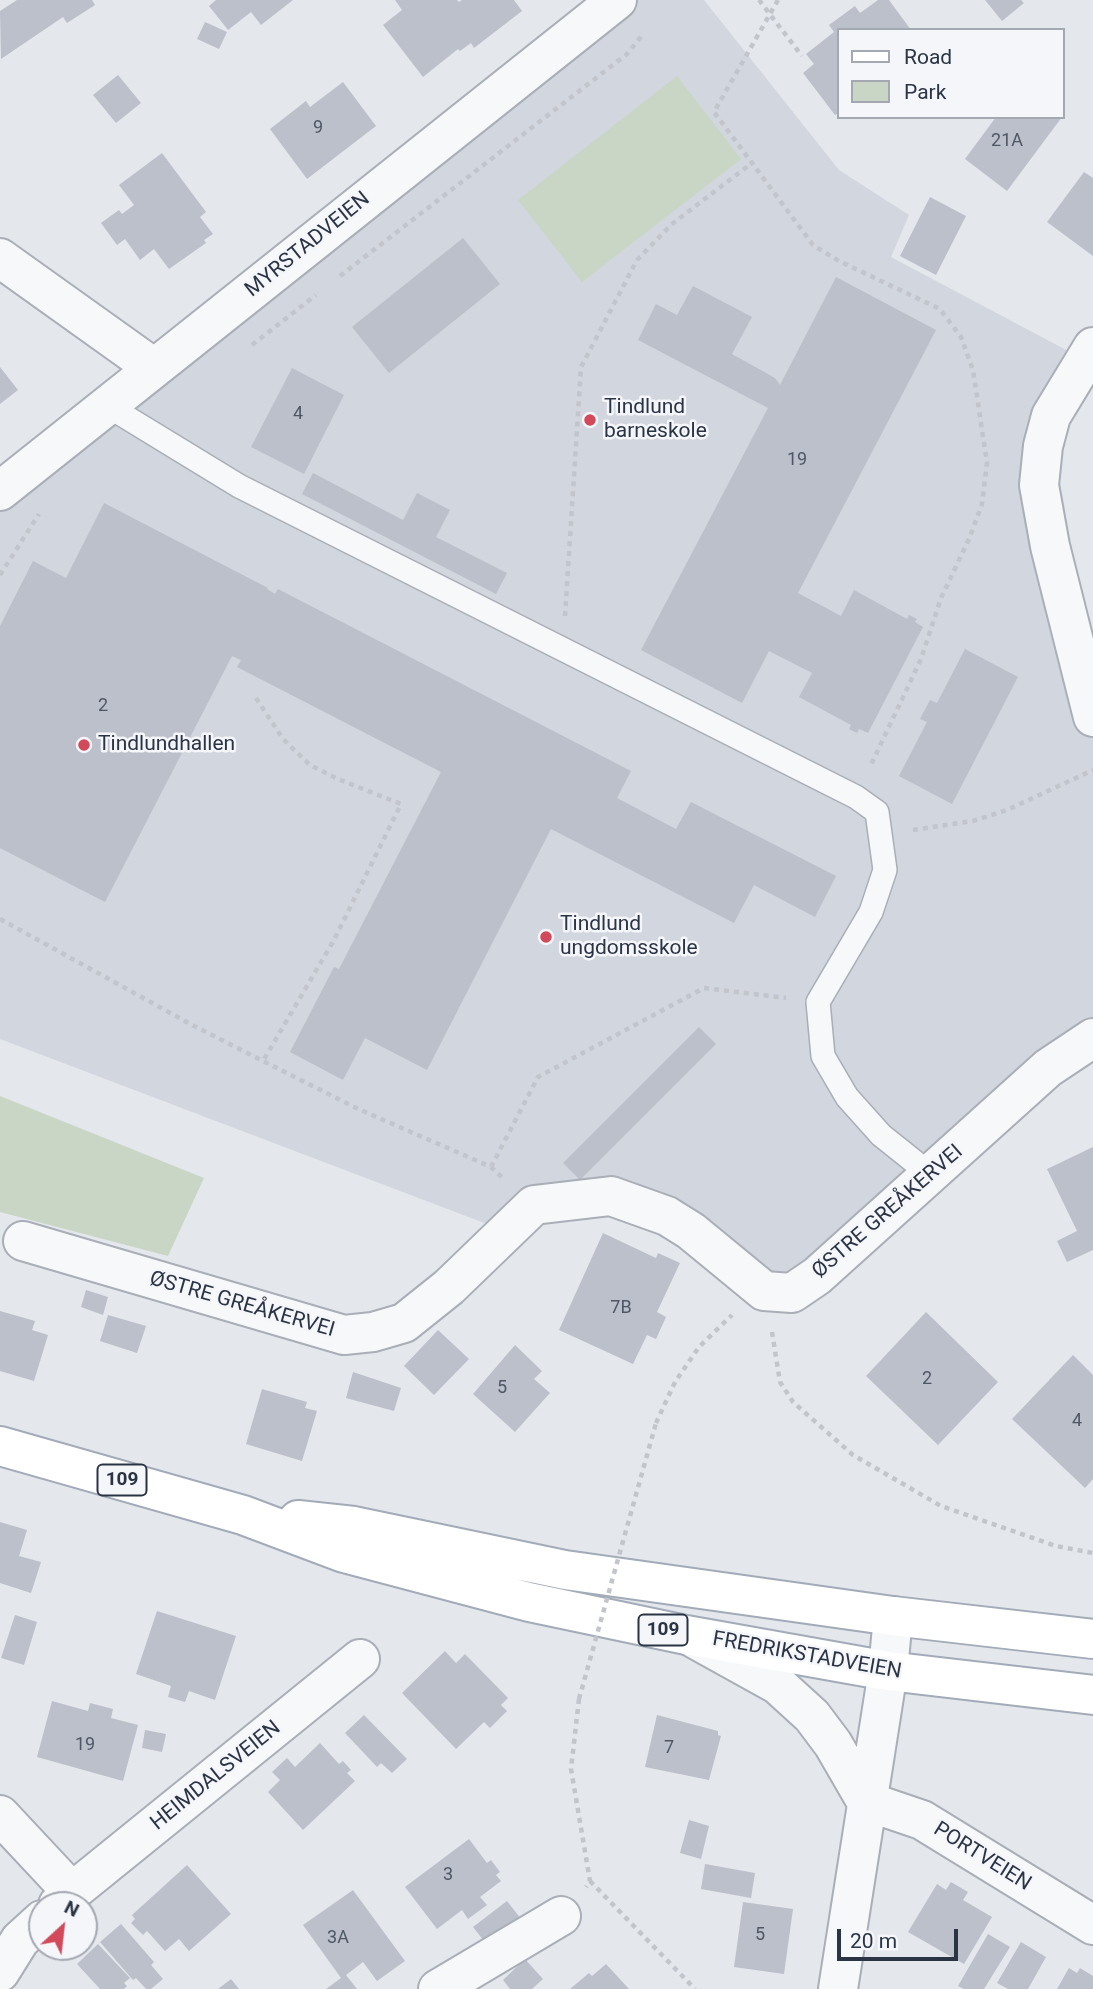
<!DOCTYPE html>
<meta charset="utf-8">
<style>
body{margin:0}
#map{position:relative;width:1093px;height:1989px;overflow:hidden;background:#e4e7ec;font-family:Roboto,sans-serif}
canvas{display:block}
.legend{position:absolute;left:837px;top:28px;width:228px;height:91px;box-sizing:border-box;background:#f4f6f9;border:2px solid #a4a8b1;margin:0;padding:9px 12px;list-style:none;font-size:21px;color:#2b3445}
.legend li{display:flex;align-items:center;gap:14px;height:35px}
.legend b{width:35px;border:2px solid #a4a8b1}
.north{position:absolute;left:28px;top:1891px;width:70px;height:70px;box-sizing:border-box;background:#f4f6f9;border:2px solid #a4a8b1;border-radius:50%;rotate:27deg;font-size:19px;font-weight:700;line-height:28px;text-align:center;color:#2b3445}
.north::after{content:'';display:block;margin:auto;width:24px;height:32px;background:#d1495b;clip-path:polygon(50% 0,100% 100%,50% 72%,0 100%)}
.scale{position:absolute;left:837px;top:1929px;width:121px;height:32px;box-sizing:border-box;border:4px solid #2b3445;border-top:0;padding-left:9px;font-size:21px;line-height:24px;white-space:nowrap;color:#2b3445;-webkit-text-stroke:5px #f4f6f9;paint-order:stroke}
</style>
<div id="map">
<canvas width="1093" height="1989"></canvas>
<ul class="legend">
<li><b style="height:9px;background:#fff"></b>Road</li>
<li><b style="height:19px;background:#c9d6c5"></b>Park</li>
</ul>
<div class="north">N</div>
<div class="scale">20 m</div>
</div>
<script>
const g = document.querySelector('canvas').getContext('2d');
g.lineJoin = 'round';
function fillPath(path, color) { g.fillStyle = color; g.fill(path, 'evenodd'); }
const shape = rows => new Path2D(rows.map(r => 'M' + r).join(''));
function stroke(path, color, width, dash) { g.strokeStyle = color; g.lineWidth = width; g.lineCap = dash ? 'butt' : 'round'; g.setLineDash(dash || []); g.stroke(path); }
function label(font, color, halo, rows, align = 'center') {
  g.font = font + ' Roboto,sans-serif'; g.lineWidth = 5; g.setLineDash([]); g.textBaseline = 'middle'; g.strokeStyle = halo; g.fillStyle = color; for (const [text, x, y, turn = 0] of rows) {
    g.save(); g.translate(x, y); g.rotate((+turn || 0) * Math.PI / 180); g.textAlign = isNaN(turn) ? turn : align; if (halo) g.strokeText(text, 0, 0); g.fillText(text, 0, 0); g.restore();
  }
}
const built = shape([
 [617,0,704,0,839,170,909,215,891,257,1085,360,1043,446,1093,717,1093,1038,792,1293,611,1196,508,1232,0,1039,0,491]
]);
const green = shape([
 [677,76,741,159,582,282,518,200],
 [0,1096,204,1178,168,1256,0,1212]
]);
const building = shape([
 [17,0,92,0,95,5,67,23,63,17,1,59,0,11],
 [216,0,293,0,261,25,251,12,228,30,209,6],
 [395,0,457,0,459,2,462,0,514,0,522,11,474,48,471,43,460,51,458,49,423,77,383,25,402,10],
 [878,0,889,0,911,30,839,30,839,113,835,115,803,73,814,64,806,54,834,32,829,25,855,6,860,13],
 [985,0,1021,0,1024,3,1002,21],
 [205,22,227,32,219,49,197,39],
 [118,75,141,103,116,123,93,95],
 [343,82,376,126,307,179,270,129,306,101,310,107],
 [996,117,1062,117,1007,191,965,159],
 [162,153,206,212,200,217,213,234,204,240,206,243,169,269,154,249,140,260,125,239,117,245,101,223,119,210,122,214,134,205,119,185],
 [1084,172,1093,178,1093,256,1047,222],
 [930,197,966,216,936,275,900,256],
 [463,238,500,284,389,373,352,327],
 [836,277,936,330,798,593,841,616,854,590,907,619,909,615,917,619,915,622,923,627,868,733,859,729,857,733,849,729,851,725,799,697,812,673,769,651,742,703,641,650,768,408,638,340,656,304,677,315,693,286,752,317,732,354,775,378,780,385],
 [0,367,18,390,0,404],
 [292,368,344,395,304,474,251,447],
 [313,473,403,520,417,493,450,510,436,537,507,573,496,594,302,494],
 [104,503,268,588,267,589,275,594,278,589,631,771,617,798,676,829,691,802,836,876,815,917,754,885,734,923,551,829,427,1070,365,1038,343,1080,290,1052,334,967,339,969,441,772,237,667,241,660,232,656,105,902,0,848,0,626,33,561,66,578],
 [965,649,1018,677,952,804,899,776,927,722,920,719,930,700,937,703],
 [699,1027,716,1044,580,1180,563,1163],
 [1093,1147,1093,1250,1067,1262,1057,1241,1077,1231,1047,1169],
 [603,1233,656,1258,658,1253,680,1263,657,1312,666,1317,656,1339,647,1335,633,1364,559,1330],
 [86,1290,108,1297,103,1315,81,1307],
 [0,1311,35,1321,32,1330,48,1335,34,1381,0,1371],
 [926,1312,998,1382,938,1445,866,1376],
 [108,1315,146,1326,137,1353,100,1341],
 [438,1330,469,1359,434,1395,404,1366],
 [515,1345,542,1371,534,1379,550,1393,515,1432,473,1394],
 [1073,1355,1093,1375,1093,1479,1085,1488,1012,1419],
 [353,1372,401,1388,394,1411,346,1398],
 [262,1389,307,1402,305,1408,317,1411,302,1461,246,1444],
 [0,1522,27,1530,19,1556,41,1562,31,1593,0,1583],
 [157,1611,236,1636,215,1700,189,1691,185,1702,168,1697,171,1686,136,1674],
 [15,1615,37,1622,24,1665,1,1658],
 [445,1651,456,1663,465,1654,508,1698,501,1705,507,1711,490,1728,484,1722,456,1749,402,1693],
 [52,1701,88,1711,90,1703,113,1709,111,1718,138,1725,123,1781,37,1757],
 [364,1715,407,1759,392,1773,381,1763,377,1767,345,1733],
 [657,1715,718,1731,718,1735,721,1736,709,1780,645,1767],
 [145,1730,166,1734,162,1752,142,1748],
 [320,1743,339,1764,343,1761,351,1770,347,1773,355,1781,303,1830,268,1792,280,1780,272,1772,287,1758,295,1767],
 [689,1820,709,1826,701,1859,680,1853],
 [469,1839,487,1863,491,1860,500,1872,496,1875,501,1881,480,1897,487,1905,468,1919,462,1910,437,1929,405,1887],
 [705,1864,755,1873,751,1898,701,1889],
 [187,1865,231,1914,189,1951,179,1939,165,1951,147,1931,143,1935,131,1923,135,1919,132,1915],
 [951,1882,968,1892,963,1900,992,1917,964,1964,908,1932,937,1884,946,1890],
 [353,1890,405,1961,377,1981,363,1962,346,1975,357,1989,326,1989,341,1978,303,1925],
 [507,1901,525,1924,491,1950,473,1927],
 [743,1902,793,1909,784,1974,734,1967],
 [121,1924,154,1962,151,1965,163,1979,151,1989,146,1989,136,1978,133,1980,100,1942],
 [988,1934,1010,1947,984,1989,964,1989,958,1986],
 [1021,1942,1046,1957,1028,1989,1008,1989,997,1983],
 [98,1944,130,1978,124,1983,127,1986,124,1989,100,1989,77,1964],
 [525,1959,543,1979,532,1989,510,1989,503,1980],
 [606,1964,629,1989,570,1989,589,1973,592,1976],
 [1069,1968,1077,1973,1080,1968,1093,1976,1093,1989,1057,1989],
 [231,1979,239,1989,218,1989]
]);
const path = shape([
 [759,0,802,56],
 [778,0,714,112,813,245,839,261,940,309,961,337,973,370,987,463,982,504,969,539,941,598,921,659,870,767],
 [340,276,627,54,644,33],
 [252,345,316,295],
 [0,575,39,514],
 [565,616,581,367,637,260,672,224,752,163],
 [256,698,283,739,310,765,338,779,401,804,334,940,263,1061],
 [913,830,973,821,1007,810,1093,770],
 [0,919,194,1026,356,1108,491,1167,505,1180],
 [491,1167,538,1077,704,988,786,998],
 [772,1332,780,1382,793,1402,853,1455,941,1506,1056,1546,1093,1553],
 [656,1423,675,1382,699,1347,732,1315],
 [579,1699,571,1769,590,1881,586,1887],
 [590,1881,695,1989]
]);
const service = shape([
 [108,406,239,486,856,797,877,812,885,870,871,912,818,1002,823,1056,847,1097,881,1135,931,1175]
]);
const minor = shape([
 [0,258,154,368],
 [1093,347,1051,416,1043,446,1039,485,1050,546,1093,717],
 [0,491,617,0],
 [23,1241,344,1335,373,1332,404,1323,449,1287,534,1205,611,1196,667,1216,691,1231,764,1291,792,1293,817,1276,1048,1068,1093,1038],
 [695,1639,778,1685,812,1716,833,1744,866,1801,922,1820,1093,1925],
 [0,1815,72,1892,58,1905],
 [72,1892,360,1659],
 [0,1972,20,1940,42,1920],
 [438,1989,561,1916],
 [838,1989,888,1671,893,1616]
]);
const primary = shape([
 [0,1446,243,1515,344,1553,529,1602,686,1635,888,1671,1093,1695],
 [298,1520,354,1526,565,1570,893,1616,1093,1639]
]);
const pathBridge = shape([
 [579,1699,656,1423]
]);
const markers = [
 [590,420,7,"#d1495b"],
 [84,745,7,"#d1495b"],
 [546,937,7,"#d1495b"]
];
const numberNames = [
 ["9",318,128],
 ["21A",1007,141],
 ["4",298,414],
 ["19",797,460],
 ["2",103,706],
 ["7B",621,1308],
 ["2",927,1379],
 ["5",502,1388],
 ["4",1077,1421],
 ["19",85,1745],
 ["7",669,1748],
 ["3",448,1875],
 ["5",760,1935],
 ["3A",338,1938]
];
const shields = [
 [122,1480,49],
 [663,1630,49]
];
const shieldNames = [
 ["109",122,1480],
 ["109",663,1630]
];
const streetNames = [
 ["MYRSTADVEIEN",308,245,-39],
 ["ØSTRE GREÅKERVEI",888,1212,-41],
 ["ØSTRE GREÅKERVEI",242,1305,16],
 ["FREDRIKSTADVEIEN",807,1656,10],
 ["HEIMDALSVEIEN",216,1776,-39],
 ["PORTVEIEN",982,1857,32]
];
const poiNames = [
 ["Tindlund",604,408],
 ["barneskole",604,432],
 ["Tindlundhallen",98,745],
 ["Tindlund",560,925],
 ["ungdomsskole",560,949]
];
fillPath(built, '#d2d6de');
fillPath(green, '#c9d6c5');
fillPath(building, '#bbc0ca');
stroke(service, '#a9aeb7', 26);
stroke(minor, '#a9aeb7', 42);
stroke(primary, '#a3abb8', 42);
stroke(path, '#c2c5cb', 4.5, [5, 5]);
stroke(service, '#f7f8fa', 23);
stroke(minor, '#f7f8fa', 38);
stroke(primary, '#fff', 38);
stroke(pathBridge, '#c2c5cb', 4.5, [5, 5]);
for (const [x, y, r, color] of markers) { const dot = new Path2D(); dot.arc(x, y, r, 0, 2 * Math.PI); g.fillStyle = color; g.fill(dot); stroke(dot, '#f4f6f9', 2.5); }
label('18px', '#4f5766', null, numberNames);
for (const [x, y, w] of shields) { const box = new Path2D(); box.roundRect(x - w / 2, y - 15.5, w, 31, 5); g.fillStyle = '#f4f6f9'; g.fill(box); stroke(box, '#2b3445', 2); }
label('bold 19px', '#2b3445', null, shieldNames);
label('21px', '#2b3445', '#f4f6f9', streetNames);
label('21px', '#2b3445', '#f4f6f9', poiNames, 'left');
</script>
